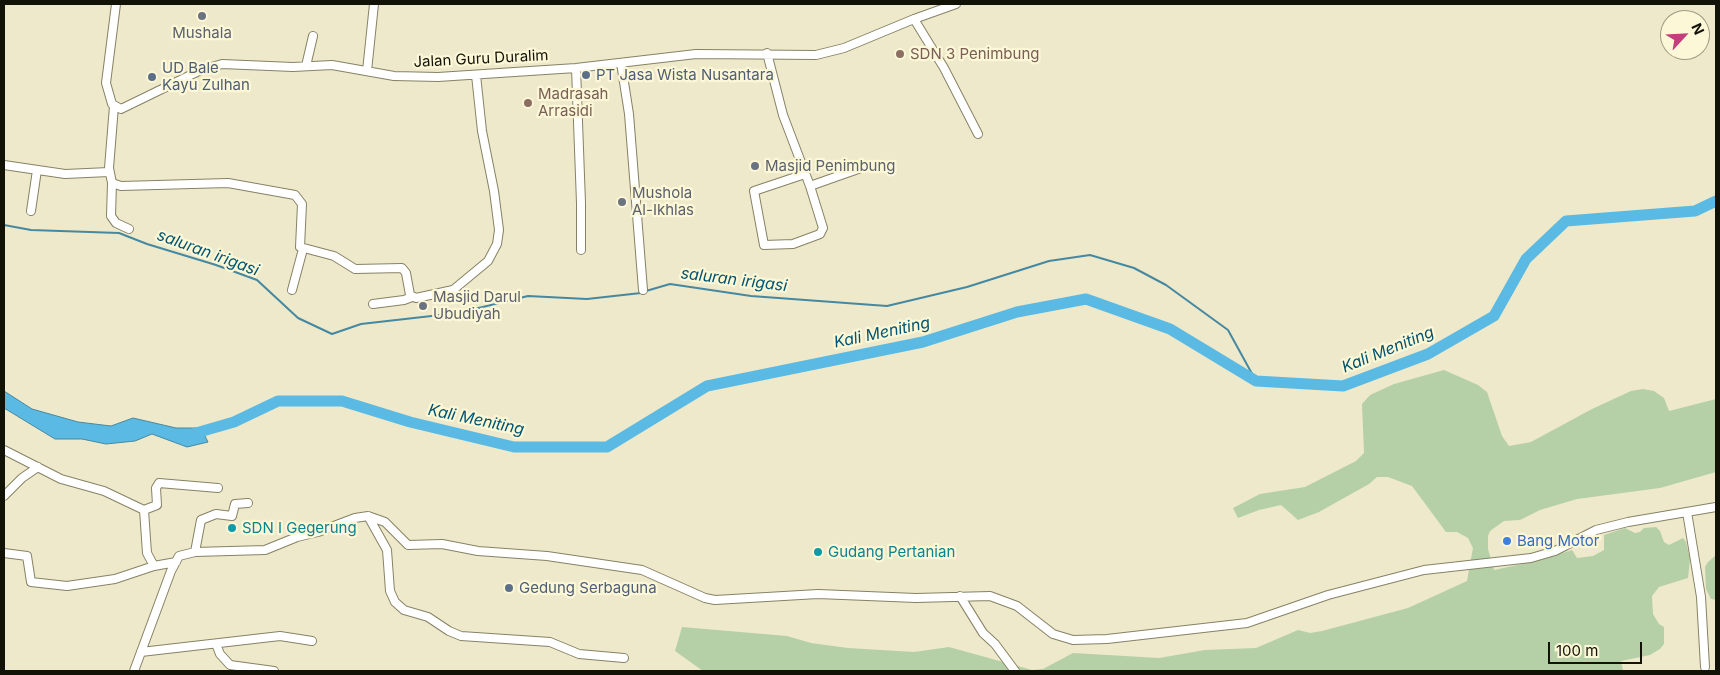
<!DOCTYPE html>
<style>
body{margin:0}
#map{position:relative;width:1720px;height:675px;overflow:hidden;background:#eee9ca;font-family:Inter,sans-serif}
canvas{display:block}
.frame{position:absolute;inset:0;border:5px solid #131207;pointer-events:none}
.north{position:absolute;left:1660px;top:10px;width:50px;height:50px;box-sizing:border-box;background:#fcf7d7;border:1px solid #9f9b84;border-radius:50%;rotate:65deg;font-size:14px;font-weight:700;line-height:20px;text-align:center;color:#131207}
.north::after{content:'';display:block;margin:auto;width:18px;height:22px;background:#c43d7d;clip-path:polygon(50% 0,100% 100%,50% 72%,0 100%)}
.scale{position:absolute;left:1548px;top:642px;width:94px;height:22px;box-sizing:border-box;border:2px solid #131207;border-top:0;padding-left:6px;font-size:15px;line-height:18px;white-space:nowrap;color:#131207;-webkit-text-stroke:4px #fcf7d7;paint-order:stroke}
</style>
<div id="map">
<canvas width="1720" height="675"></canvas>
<div class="frame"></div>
<div class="north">N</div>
<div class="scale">100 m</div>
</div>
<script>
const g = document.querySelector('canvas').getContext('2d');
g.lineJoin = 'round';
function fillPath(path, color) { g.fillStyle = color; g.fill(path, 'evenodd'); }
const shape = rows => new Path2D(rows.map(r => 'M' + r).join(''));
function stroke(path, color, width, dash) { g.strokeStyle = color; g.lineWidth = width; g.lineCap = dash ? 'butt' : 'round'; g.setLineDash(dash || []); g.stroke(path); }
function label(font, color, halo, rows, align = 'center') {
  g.font = font + ' Inter,sans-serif'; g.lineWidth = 4.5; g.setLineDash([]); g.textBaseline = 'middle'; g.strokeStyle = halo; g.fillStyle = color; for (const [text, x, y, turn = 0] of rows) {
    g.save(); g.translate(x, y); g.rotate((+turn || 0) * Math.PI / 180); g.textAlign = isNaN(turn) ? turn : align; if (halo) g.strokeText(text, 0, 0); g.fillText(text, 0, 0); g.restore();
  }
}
const green = shape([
 [1444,370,1478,385,1487,392,1502,436,1509,446,1531,442,1592,409,1631,391,1643,389,1654,391,1664,398,1669,411,1716,399,1716,472,1660,488,1577,499,1540,510,1520,520,1504,521,1490,531,1488,536,1488,549,1494,570,1536,561,1572,550,1577,558,1593,556,1604,550,1604,535,1625,528,1635,533,1640,532,1644,528,1656,527,1660,531,1664,542,1669,545,1683,538,1686,542,1690,559,1688,578,1659,587,1652,596,1653,614,1659,624,1664,627,1664,644,1660,649,1650,655,1621,661,1623,671,703,671,675,651,682,627,787,636,811,643,848,648,914,652,949,647,1032,670,1043,669,1073,653,1159,658,1205,650,1256,648,1298,630,1310,633,1322,631,1408,608,1467,581,1473,548,1468,538,1457,532,1446,532,1412,486,1388,477,1377,477,1369,484,1319,512,1298,520,1281,505,1259,510,1238,518,1233,508,1260,494,1305,487,1356,461,1364,453,1362,404,1370,395,1394,384],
 [1716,555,1716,600,1711,599,1706,589,1705,567,1708,562]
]);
const water = shape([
 [4,391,32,409,78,422,111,426,133,418,176,428,201,428,208,442,187,447,152,434,135,441,106,444,82,439,55,439,4,408,4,391]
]);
const stream = shape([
 [4,225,31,230,119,233,147,244,216,265,257,280,298,318,332,334,361,324,458,313,528,296,587,299,641,293],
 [646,291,670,284,751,296,887,306,967,287,1049,261,1090,255,1134,268,1166,285,1228,330,1256,381]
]);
const river = shape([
 [189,435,234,422,278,401,342,401,410,422,514,447,607,447,707,386,923,342,1017,312,1086,299,1170,329,1256,381,1343,386,1428,354,1494,316,1526,259,1566,221,1695,211,1716,201]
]);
const street = shape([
 [116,4,106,83,112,104,121,109,201,70,222,64,293,67,332,65,394,76,438,77,576,68,696,54,816,55,844,48,914,19,956,4],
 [914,19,944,68,978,134],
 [767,53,783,115,810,186,823,228,820,234,793,244,764,245,754,191,805,174],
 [621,63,629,114,643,290],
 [306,66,313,36],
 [576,68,581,203,581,250],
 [367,71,374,4],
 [114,106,109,168,112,183,121,186,228,183,295,195,302,204,300,247,334,256,355,269,402,268,406,273,410,295,416,298,453,290,488,261,497,244,499,230,494,191,482,131,476,75],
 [4,165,65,174,109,172],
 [112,183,111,216,116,223,129,229],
 [810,186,861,168],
 [31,211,37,170],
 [292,290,303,249],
 [373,304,404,300,412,297],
 [4,450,61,479,104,491,144,510,147,553,154,566,176,562],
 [4,496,22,478,38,467],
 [144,510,157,505,156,488,159,483,218,488],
 [1687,512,1701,597,1705,667],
 [368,516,387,550,390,591,395,602,404,610,428,617,449,631,461,636,550,642,579,654,624,658],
 [195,552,201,520,216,514,232,516,235,504,248,503],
 [4,553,27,556,31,582,67,586,115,579,154,566],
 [960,596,983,633,995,644,1015,671],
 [216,644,220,654,230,665,274,671],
 [141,652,280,636,312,641],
 [134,671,171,571,179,556,195,552,265,550,297,537,318,532,355,518,368,516,385,522,408,545,442,544,478,551,547,556,642,570,705,598,715,600,818,594,916,598,990,596,1017,606,1053,634,1073,640,1107,639,1247,623,1328,595,1424,570,1531,558,1555,551,1596,530,1628,522,1716,507]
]);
const markers = [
 [202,16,5,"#6b7280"],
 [900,54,5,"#8d6e63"],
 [586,75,5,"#5c6f8a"],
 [152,77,5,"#5c6f8a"],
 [528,103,5,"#8d6e63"],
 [755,166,5,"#6b7280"],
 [622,202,5,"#6b7280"],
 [423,306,5,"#6b7280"],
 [232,528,5,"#0f9aa8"],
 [1507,541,5,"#3f7fe0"],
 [818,552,5,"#0f9aa8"],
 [509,588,5,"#5c6f8a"]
];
const worshipNames = [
 ["Mushala",202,33,"center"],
 ["Masjid Penimbung",765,166],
 ["Mushola",632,193],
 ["Al-Ikhlas",632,210],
 ["Masjid Darul",433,297],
 ["Ubudiyah",433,314]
];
const educationNames = [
 ["SDN 3 Penimbung",910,54],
 ["Madrasah",538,94],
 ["Arrasidi",538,111]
];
const streetNames = [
 ["Jalan Guru Duralim",481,59,-3]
];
const serviceNames = [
 ["UD Bale",162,68],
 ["Kayu Zulhan",162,85],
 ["PT Jasa Wista Nusantara",596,75],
 ["Gedung Serbaguna",519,588]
];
const cultureNames = [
 ["SDN I Gegerung",242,528],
 ["Gudang Pertanian",828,552]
];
const shopNames = [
 ["Bang Motor",1517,541]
];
const waterNames = [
 ["saluran irigasi",208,253,20],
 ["saluran irigasi",734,280,7],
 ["Kali Meniting",882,333,-12],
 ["Kali Meniting",1388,350,-22],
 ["Kali Meniting",476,420,12]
];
fillPath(green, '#b5d0a6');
fillPath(water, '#5abae3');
stroke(water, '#4588a1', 1);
stroke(stream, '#4588a1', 2);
stroke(river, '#5abae3', 11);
stroke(street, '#868265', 10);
stroke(street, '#fff', 8);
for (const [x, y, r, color] of markers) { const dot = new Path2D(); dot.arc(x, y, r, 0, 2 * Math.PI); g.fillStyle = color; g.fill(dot); stroke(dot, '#fcf7d7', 2); }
label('15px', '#5b616d', '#fcf7d7', worshipNames, 'left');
label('15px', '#785e54', '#fcf7d7', educationNames, 'left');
label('15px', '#131207', '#fcf7d7', streetNames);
label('15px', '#4e5e75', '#fcf7d7', serviceNames, 'left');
label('15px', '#0d838f', '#fcf7d7', cultureNames, 'left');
label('15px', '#366cbe', '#fcf7d7', shopNames, 'left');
label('italic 16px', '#005470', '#fcf7d7', waterNames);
</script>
